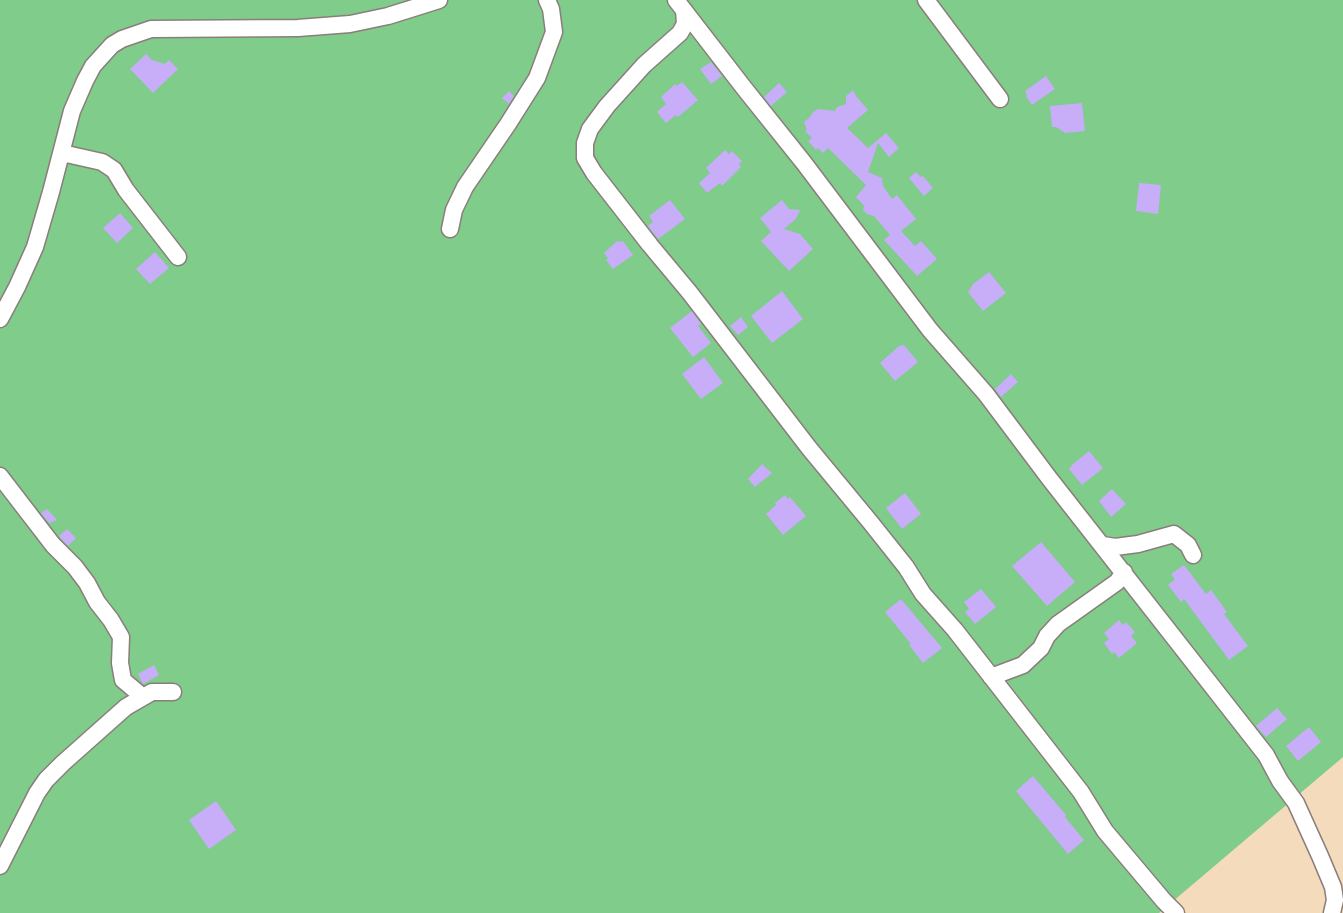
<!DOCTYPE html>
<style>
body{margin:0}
canvas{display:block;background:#f3dbbb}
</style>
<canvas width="1343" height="913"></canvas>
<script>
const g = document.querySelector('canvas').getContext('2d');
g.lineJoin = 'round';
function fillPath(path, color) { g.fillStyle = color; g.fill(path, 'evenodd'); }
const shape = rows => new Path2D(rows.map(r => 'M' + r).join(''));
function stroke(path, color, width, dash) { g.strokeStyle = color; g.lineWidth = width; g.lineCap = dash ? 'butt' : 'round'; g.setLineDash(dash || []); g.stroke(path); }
const green = shape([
 [0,0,1343,0,1343,757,1159,913,0,913]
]);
const building = shape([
 [146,54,152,60,165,64,169,60,178,69,153,93,130,69],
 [711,62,722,76,711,84,700,69],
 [1046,76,1055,89,1032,105,1026,96,1027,95,1025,91],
 [682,82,698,100,678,117,676,115,666,123,657,112,666,104,661,97,675,84,677,86],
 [779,83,787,92,771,106,764,97],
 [853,90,856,96,868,110,847,128,868,148,886,133,899,148,889,157,878,143,868,172,882,178,883,186,892,199,897,195,916,219,901,231,915,246,921,241,937,259,917,276,884,240,890,235,874,216,867,214,863,210,864,206,856,197,866,185,828,148,823,153,818,148,816,150,808,141,812,138,805,131,807,130,804,122,810,117,813,112,818,109,835,111,837,107,846,104,846,96],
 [509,91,514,96,509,104,502,98],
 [1082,103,1085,131,1065,133,1056,127,1052,127,1050,106],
 [725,150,729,154,732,151,742,161,739,164,741,167,722,186,720,183,707,193,699,183,710,173,706,168],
 [916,172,921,177,923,176,933,188,924,196,909,178],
 [1139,183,1161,185,1158,214,1136,211],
 [670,200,685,219,658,239,648,226,653,222,649,216],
 [782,200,789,209,800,210,796,219,784,229,800,234,813,249,789,271,761,241,771,232,760,218],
 [120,213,133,228,117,243,103,228],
 [617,241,621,242,623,241,633,255,613,269,606,260,608,258,604,253],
 [155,252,169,268,150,284,136,269],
 [989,272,1006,293,983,311,968,292,973,284],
 [782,291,803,319,772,343,751,316],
 [692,311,701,324,698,326,711,343,693,357,670,328],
 [741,317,748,327,738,335,730,326],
 [904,345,918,362,895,381,880,363,899,346],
 [704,357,723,383,701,399,682,374],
 [1011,374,1018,382,1001,397,995,389],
 [1089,451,1103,468,1082,485,1069,469,1072,465],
 [762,464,772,473,755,487,748,479],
 [1112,489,1126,504,1111,517,1099,501],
 [905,493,921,514,902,529,886,508],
 [785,495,788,499,790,497,806,516,783,535,766,514,776,505,775,503],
 [47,509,57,520,49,523,41,513],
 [67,529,76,538,68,546,59,536],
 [1041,542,1075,582,1047,606,1012,566],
 [1184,565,1206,594,1211,590,1227,612,1224,614,1248,646,1229,660,1184,599,1181,602,1168,585,1175,579,1171,574],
 [981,589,996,607,975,624,965,612,969,609,964,602],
 [901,599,942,648,923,663,909,645,911,644,885,612],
 [1119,620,1123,625,1126,622,1135,632,1131,636,1137,643,1119,658,1114,652,1112,654,1104,643,1109,639,1104,633],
 [154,665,159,675,143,684,138,674],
 [1277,708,1287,719,1266,737,1256,726],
 [1309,727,1321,742,1298,761,1286,746],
 [1033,776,1066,815,1065,817,1084,840,1068,854,1016,791],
 [216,801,236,830,209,849,189,820]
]);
const minor = shape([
 [676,0,744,88,804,163,930,330,986,394,1049,478,1266,755,1280,781,1296,803,1320,856,1333,887,1335,900,1332,913],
 [926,0,1000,99],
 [684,10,685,24,680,33,644,65,607,106,590,129,585,143,585,158,594,173,650,245,690,293,809,448,871,523,906,567,923,594,955,630,1081,792,1105,831,1164,901,1176,913],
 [62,153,102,162,114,170,126,190,178,257],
 [450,229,454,210,465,187,508,124,537,78,554,32,551,9,547,0],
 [0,319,17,287,35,247,51,192,72,111,85,81,93,66,112,45,122,39,151,29,298,28,350,24,388,16,439,0],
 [0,476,53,545,75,567,87,583,97,602,111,620,121,637,120,663,123,680,143,697],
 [1103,545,1115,547,1138,544,1174,534,1188,545,1193,555],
 [991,677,1023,665,1041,648,1047,636,1058,624,1117,582,1124,572],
 [0,866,37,793,46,780,63,763,126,707,152,692,173,692]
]);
fillPath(green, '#7fcc8b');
fillPath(building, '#c8adf9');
stroke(minor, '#8a7e7b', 19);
stroke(minor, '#fff', 16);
</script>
